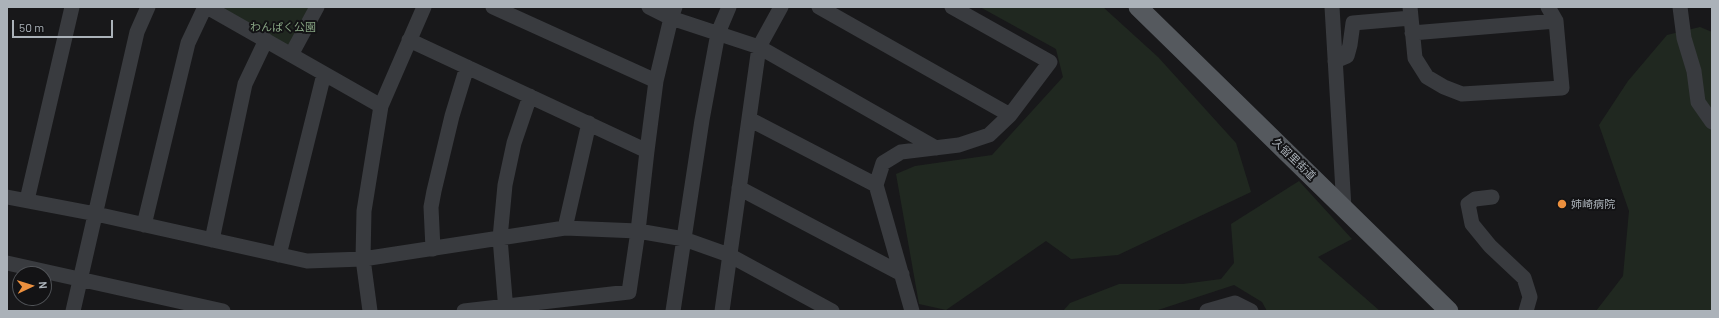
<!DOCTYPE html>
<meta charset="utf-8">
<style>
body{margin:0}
#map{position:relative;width:1719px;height:318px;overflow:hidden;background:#18181a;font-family:Barlow,sans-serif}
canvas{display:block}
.frame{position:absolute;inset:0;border:8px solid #abb2b9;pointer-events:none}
.north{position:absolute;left:12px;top:266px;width:40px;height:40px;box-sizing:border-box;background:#131315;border:1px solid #505357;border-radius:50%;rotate:86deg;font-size:11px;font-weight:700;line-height:16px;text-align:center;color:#abb2b9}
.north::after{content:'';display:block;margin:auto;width:14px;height:18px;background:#ec903e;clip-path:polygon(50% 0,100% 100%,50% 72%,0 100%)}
.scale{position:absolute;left:12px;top:20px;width:101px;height:18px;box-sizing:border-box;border:2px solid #abb2b9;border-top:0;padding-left:5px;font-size:12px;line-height:14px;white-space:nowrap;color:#abb2b9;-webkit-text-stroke:3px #131315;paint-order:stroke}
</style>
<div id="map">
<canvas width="1719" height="318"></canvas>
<div class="frame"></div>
<div class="north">N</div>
<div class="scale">50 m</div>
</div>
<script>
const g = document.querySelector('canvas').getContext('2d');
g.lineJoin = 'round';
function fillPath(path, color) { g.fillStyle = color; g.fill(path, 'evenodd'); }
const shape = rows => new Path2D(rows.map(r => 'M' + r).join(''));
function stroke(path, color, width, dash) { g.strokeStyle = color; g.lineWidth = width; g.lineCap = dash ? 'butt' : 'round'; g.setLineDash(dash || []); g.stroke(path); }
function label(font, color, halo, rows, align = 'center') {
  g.font = font + ' Barlow,"Noto Sans JP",sans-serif'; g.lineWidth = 4; g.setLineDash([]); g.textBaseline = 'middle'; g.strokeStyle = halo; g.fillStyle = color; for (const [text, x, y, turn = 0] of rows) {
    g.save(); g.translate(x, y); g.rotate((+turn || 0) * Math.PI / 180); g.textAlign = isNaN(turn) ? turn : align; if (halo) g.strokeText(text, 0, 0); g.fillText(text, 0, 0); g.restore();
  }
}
const green = shape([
 [207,7,317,7,291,55],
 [980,7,1103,7,1158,57,1236,143,1251,192,1118,255,1071,259,1046,241,946,310,919,304,896,174,915,166,992,155,1063,77,1056,49],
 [1700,27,1712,32,1712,311,1596,311,1623,276,1629,211,1599,125,1628,81,1667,35],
 [1299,181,1352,239,1318,257,1380,311,1267,311,1262,302,1234,285,1155,311,1063,311,1070,303,1119,284,1183,284,1221,279,1234,263,1231,224]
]);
const minor = shape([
 [207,7,381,106],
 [493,7,656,81],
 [649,7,671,18,759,47,936,148],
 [819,7,1010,115],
 [1332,7,1344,208],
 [1410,7,1415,58,1427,77,1444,87,1462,94,1562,88,1556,21,1548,7],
 [1680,7,1684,38,1694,71,1698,102,1712,122],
 [1412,33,1556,21],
 [409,40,647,151,638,231,629,292,464,311],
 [291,55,317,7],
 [1335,61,1347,56,1350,45,1353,23,1411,18],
 [749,119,876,185],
 [647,151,656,81,671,18,675,7],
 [739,188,902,274],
 [7,197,96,214,307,261,363,259,565,228,638,231,684,239,729,255,832,311],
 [1492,197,1475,199,1468,204,1472,224,1490,246,1524,278,1530,297,1526,311],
 [27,200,72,7],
 [144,225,188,43,205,7],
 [565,228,589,123],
 [212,240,245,84,266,40],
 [433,249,431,207,434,191,452,116,467,67],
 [279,255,324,74],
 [7,263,223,311],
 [73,311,137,32,148,7],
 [370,311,363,259,364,211,381,106,424,7],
 [506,311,500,238,505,185,514,143,530,96],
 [673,311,702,120,718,33,729,7],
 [722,311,759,47,781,7],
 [912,311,876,185,883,163,901,152,959,145,989,135,1010,115,1050,62,952,7],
 [1207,311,1235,303,1251,311]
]);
const major = shape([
 [1138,7,1449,311]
]);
const markers = [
 [1562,204,5,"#ec903e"]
];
const parkNames = [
 ["わんぱく公園",283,27]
];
const streetNames = [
 ["久留里街道",1294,159,44]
];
const poiNames = [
 ["姉崎病院",1571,204]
];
fillPath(green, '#202820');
stroke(minor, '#393b3f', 15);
stroke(major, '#55595e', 19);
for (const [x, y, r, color] of markers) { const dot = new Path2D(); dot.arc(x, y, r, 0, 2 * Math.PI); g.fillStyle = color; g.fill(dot); stroke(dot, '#131315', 1.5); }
label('11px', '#87a483', '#131315', parkNames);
label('11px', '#abb2b9', '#131315', streetNames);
label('11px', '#abb2b9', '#131315', poiNames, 'left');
</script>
